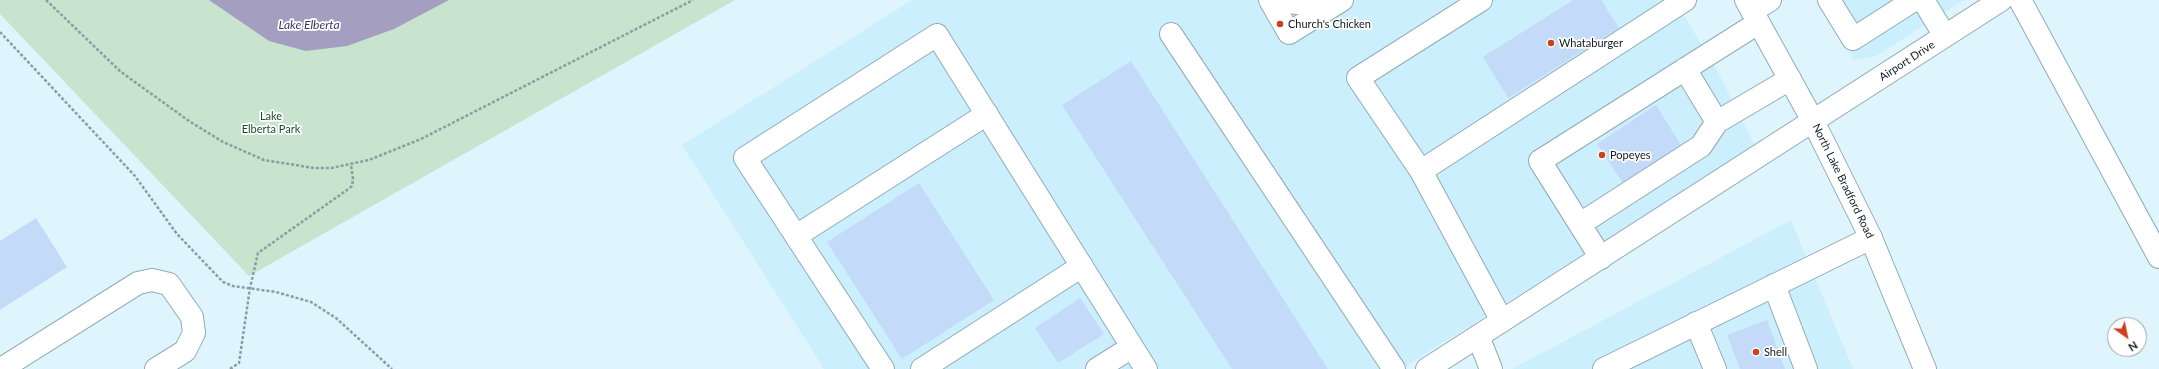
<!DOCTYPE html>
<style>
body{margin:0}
#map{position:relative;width:2159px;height:369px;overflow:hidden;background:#dff5fd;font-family:Lato,sans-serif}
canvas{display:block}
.north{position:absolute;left:2107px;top:317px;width:40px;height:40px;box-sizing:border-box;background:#fff;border:1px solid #9fa3a4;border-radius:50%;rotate:147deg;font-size:11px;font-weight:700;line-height:16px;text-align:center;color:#0f191c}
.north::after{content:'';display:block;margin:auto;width:14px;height:18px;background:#ca411b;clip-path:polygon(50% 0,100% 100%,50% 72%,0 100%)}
</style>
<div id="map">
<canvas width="2159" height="369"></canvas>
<div class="north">N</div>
</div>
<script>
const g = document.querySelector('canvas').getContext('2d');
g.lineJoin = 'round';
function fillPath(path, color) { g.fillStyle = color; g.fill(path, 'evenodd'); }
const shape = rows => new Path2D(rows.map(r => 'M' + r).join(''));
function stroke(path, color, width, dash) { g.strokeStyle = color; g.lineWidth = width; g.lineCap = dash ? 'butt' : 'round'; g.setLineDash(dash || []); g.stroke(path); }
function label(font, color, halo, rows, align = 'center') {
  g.font = font + ' Lato,sans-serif'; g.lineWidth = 3.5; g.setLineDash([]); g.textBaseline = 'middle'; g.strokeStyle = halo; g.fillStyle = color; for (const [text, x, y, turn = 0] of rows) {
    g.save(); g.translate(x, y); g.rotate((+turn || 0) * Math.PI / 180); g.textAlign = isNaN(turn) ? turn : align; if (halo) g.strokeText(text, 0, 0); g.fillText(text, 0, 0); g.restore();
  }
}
const built = shape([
 [912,0,1675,0,1719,74,1755,146,1401,369,824,369,682,145],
 [1819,0,1964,0,1876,56,1854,60],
 [1791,220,1853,369,1512,369]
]);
const green = shape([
 [0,0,735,0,249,276,0,14]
]);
const water = shape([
 [209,0,449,0,394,29,347,46,306,51,269,41]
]);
const building = shape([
 [1573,0,1601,0,1619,28,1508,98,1483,57],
 [1131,61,1328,369,1232,369,1062,105],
 [1656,105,1681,145,1623,183,1597,144],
 [919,183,994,300,902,359,827,242],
 [36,218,67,267,0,310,0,241],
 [1080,298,1104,334,1058,363,1035,328],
 [1767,320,1785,369,1740,369,1727,335]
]);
const path = shape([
 [46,0,121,72,189,121,223,142,264,160,314,168,331,168,369,160,421,139,693,0],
 [0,32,135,176,177,234,223,282,233,286,276,292,311,302,336,318,392,369],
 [230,369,239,363,250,288,258,253,347,190,352,186,353,179,351,165]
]);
const minor = shape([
 [1270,0,1289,33,1342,0],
 [1284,0,1285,2,1312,4,1323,0],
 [1481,0,1358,78,1421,171,1502,321],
 [1829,0,1853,39,1914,0],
 [1923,0,1945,36],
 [2020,0,2159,257],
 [1752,11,1770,0],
 [1171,34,1394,369],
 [1685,69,1717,122],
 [1421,171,1685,0],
 [1580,224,1701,146,1717,122,1790,79],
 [796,236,987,114],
 [1601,258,1540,161,1758,23],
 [1774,285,1806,369],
 [1696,323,1715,369],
 [1478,336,1491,369],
 [1,369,138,283,152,280,169,284,192,317,194,333,185,351,156,369],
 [883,369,745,158,937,35,1146,369],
 [922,369,1082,266],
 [1097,369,1132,347],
 [1427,369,2001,0],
 [1604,369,1871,238]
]);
const major = shape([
 [1746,0,1813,121,1871,238,1925,369]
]);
const markers = [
 [1280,24,4,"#ca411b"],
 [1551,43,4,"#ca411b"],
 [1602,155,4,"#ca411b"],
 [1756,352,4,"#ca411b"]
];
const poiNames = [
 ["Church's Chicken",1288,24],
 ["Whataburger",1559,43],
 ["Popeyes",1610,155],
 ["Shell",1764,352]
];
const streetNames = [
 ["Airport Drive",1907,61,-33],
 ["North Lake Bradford Road",1843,181,64]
];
const parkNames = [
 ["Lake",271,116],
 ["Elberta Park",271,129]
];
const waterNames = [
 ["Lake Elberta",309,25]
];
fillPath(built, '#cbeffd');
fillPath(green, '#c8e4ce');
fillPath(water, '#a49fc1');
fillPath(building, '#c4daf9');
stroke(minor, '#91abb4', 24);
stroke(major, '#91abb4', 24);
stroke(path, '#8b9ca2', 2.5, [3, 2]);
stroke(minor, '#fff', 22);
stroke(major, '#fff', 22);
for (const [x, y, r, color] of markers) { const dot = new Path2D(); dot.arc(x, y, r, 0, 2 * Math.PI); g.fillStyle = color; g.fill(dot); stroke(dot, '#fff', 1.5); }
label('11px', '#0f191c', '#fff', poiNames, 'left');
label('11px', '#0f191c', '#fff', streetNames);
label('11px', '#194c2b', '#fff', parkNames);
label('italic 12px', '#3e3463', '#fff', waterNames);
</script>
